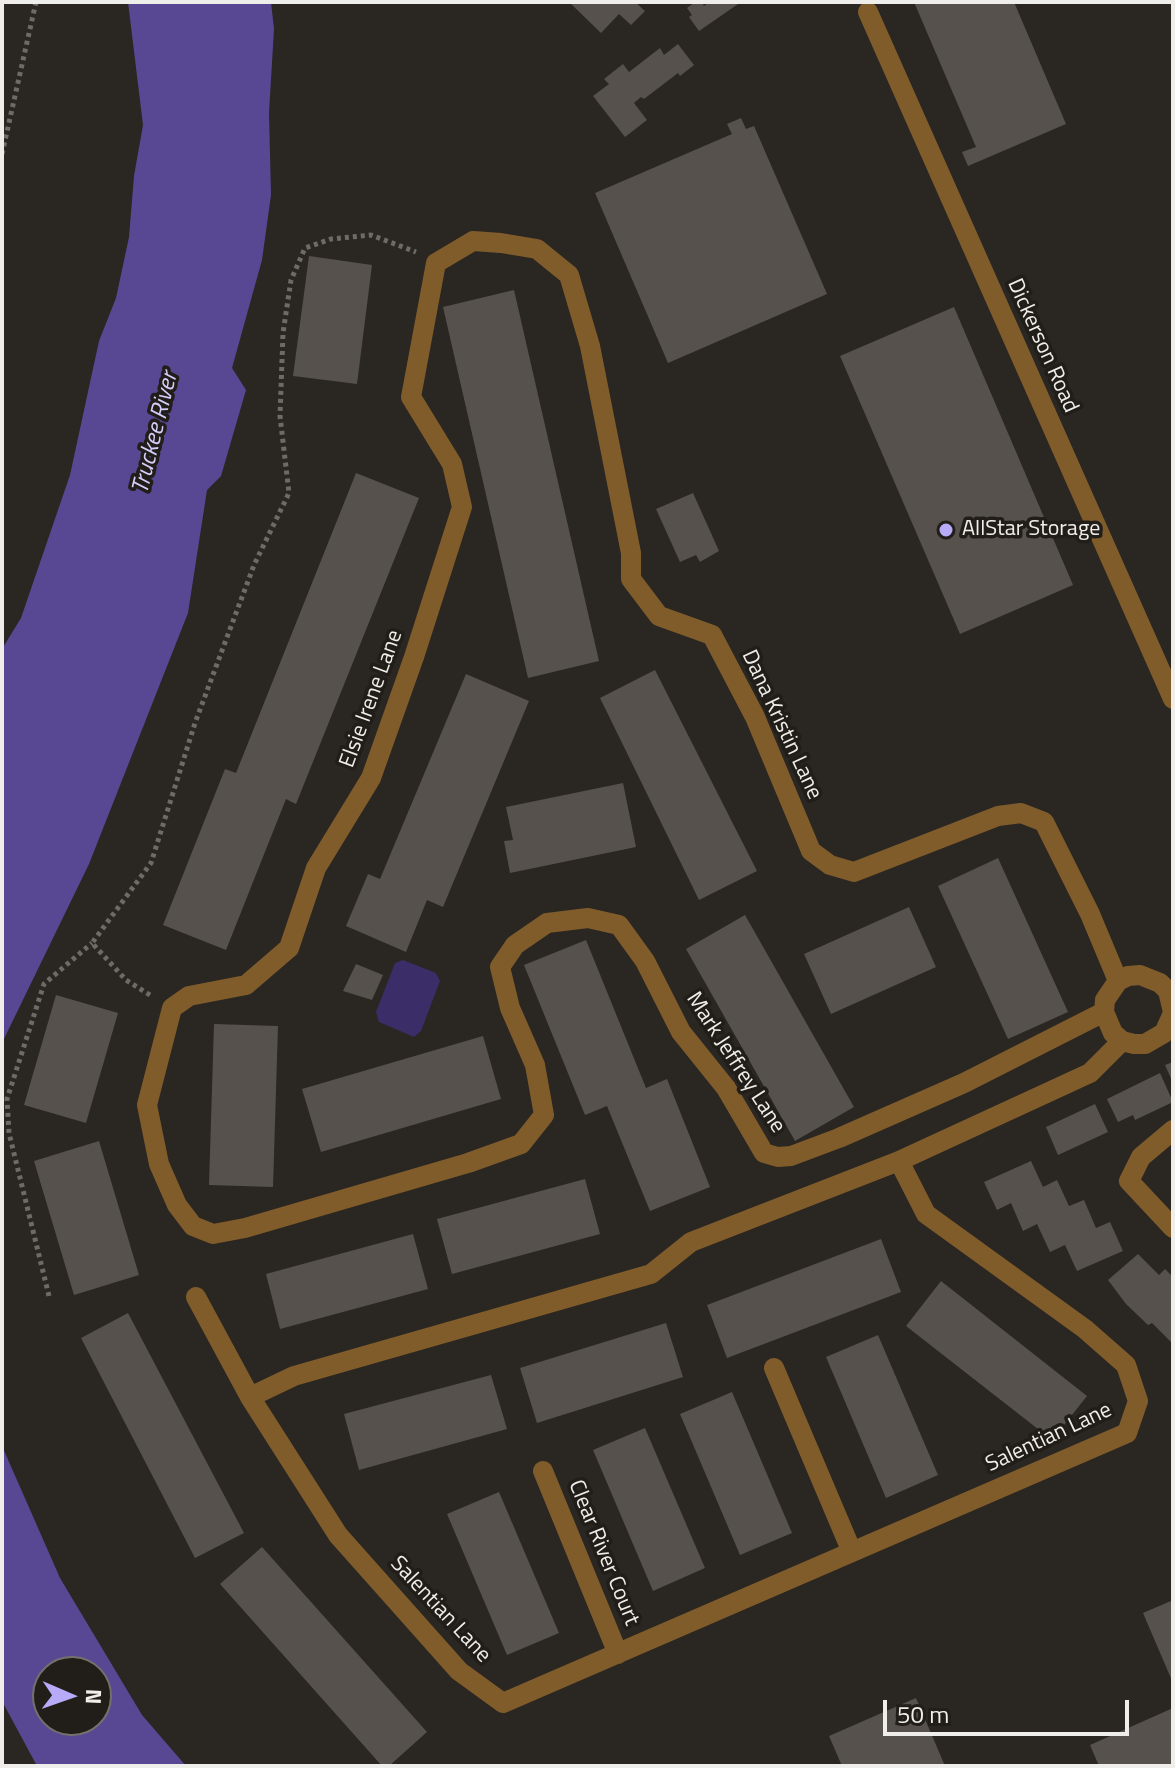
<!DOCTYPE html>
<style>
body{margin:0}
#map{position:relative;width:1175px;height:1768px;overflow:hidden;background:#2a2622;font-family:"Titillium Web",sans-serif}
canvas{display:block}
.frame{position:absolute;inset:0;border:4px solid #f0eeea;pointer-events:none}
.north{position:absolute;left:32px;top:1656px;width:80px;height:80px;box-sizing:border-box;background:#211d18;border:2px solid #74716c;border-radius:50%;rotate:92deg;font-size:22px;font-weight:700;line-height:32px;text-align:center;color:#f0eeea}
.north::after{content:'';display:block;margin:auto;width:28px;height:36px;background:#b7abf8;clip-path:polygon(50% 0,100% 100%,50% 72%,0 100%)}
.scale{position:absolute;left:883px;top:1700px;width:246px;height:36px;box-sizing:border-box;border:4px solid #f0eeea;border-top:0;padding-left:10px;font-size:24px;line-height:28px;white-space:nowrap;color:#f0eeea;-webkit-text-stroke:6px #211d18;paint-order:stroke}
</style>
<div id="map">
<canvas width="1175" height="1768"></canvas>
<div class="frame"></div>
<div class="north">N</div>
<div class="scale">50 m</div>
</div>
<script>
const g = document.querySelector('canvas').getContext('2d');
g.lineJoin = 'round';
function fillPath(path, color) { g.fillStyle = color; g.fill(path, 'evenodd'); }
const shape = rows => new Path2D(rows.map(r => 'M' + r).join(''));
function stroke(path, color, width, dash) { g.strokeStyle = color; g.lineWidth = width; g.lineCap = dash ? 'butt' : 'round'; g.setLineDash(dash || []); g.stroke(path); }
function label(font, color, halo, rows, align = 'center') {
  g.font = font + ' "Titillium Web",sans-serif'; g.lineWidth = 7; g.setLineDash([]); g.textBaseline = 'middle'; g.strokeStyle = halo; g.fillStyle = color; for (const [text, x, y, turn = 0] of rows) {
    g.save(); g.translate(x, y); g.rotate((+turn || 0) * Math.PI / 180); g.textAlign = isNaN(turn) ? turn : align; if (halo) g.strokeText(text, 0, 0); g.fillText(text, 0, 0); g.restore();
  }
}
const green = shape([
 [403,960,436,973,440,981,421,1031,414,1037,379,1022,376,1012,395,963]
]);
const water = shape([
 [128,2,271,2,274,29,269,113,271,195,262,260,232,368,246,390,221,476,207,490,188,613,89,864,2,1043,2,649,21,618,70,475,99,341,116,298,129,237,134,176,143,125],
 [2,1446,60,1578,142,1715,186,1766,37,1766,2,1701],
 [48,1672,96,1672,96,1720,48,1720]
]);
const building = shape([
 [569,2,635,2,645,11,631,25,619,14,601,33],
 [695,2,702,2,704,6,709,2,741,2,699,31,689,17,692,15,687,8],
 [914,2,1014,2,1066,124,968,166,962,152,976,147],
 [678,44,694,65,680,76,678,73,644,99,641,97,634,103,647,120,625,137,593,96,609,84,604,79,623,64,629,72,660,48,664,55],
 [741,118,746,129,754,126,827,294,668,363,595,193,732,134,727,124],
 [309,256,372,265,357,384,293,376],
 [514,290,599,661,528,678,443,307],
 [954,307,1073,585,960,634,840,356],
 [356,473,419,498,296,804,286,799,226,950,163,925,225,769,236,773],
 [693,493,719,551,700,562,696,555,680,562,656,509],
 [655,670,757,871,699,900,600,698],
 [466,674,529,701,443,907,427,900,406,952,346,926,368,874,380,879],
 [623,783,636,847,510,873,504,841,513,840,506,807],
 [998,858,1068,1012,1008,1039,938,886],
 [909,907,936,967,831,1014,804,954],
 [745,915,854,1107,795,1141,686,949],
 [586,940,646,1088,667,1079,710,1187,650,1211,607,1106,585,1115,524,965],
 [356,964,383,975,372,1000,343,991],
 [56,995,118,1013,86,1123,24,1105],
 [214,1024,278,1026,273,1187,209,1185],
 [483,1036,501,1099,321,1152,302,1089],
 [1173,1062,1173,1083,1165,1065],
 [1160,1073,1173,1102,1135,1120,1133,1115,1118,1122,1107,1099],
 [1095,1104,1108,1132,1058,1155,1046,1127],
 [99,1141,139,1275,74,1295,34,1161],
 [1031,1161,1043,1187,1057,1180,1069,1206,1084,1200,1096,1228,1110,1222,1123,1251,1077,1271,1065,1245,1050,1252,1037,1224,1023,1231,1011,1203,997,1210,984,1182],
 [585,1179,600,1234,452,1274,437,1219],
 [413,1234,428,1289,280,1329,266,1274],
 [881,1239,901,1292,727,1358,707,1305],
 [1138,1254,1159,1275,1165,1269,1173,1277,1173,1344,1152,1323,1148,1325,1126,1304,1108,1280],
 [941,1281,1087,1396,1052,1440,906,1326],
 [128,1313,244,1533,195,1558,81,1338],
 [666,1323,683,1377,537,1423,520,1368],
 [878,1335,938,1475,886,1498,826,1357],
 [491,1375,507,1429,359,1470,344,1414],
 [732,1392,792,1533,740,1555,680,1414],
 [645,1428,705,1568,653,1591,593,1450],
 [499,1492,559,1633,507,1655,447,1514],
 [262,1547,427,1732,389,1766,382,1766,220,1584],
 [1173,1600,1173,1683,1143,1613],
 [916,1698,945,1766,842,1766,829,1736],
 [1173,1708,1173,1766,1099,1766,1090,1745]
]);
const path = shape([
 [2,154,36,2],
 [150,995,126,980,92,943,151,863,195,723,254,565,289,493,280,416,283,333,291,280,305,248,331,239,371,235,416,252],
 [49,1296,9,1133,7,1099,44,984,92,943]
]);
const service = shape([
 [1104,1012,964,1083,839,1138,791,1156,778,1157,764,1153,726,1088,681,1032,645,961,619,925,588,918,547,923,515,945,500,967,510,1008,535,1065,544,1115,521,1144,468,1163,245,1228,213,1234,193,1226,177,1205,159,1164,147,1105,172,1008,189,996,246,985,289,948,316,868,371,778,414,657,462,507,452,464,411,397,436,263,473,241,501,243,537,249,569,275,590,346,631,553,631,579,659,616,712,635,755,717,811,851,830,865,854,872,998,816,1021,813,1044,822,1090,914,1118,981],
 [1173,1012,1168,991,1160,983,1140,975,1128,976,1118,981,1105,1000,1104,1012,1113,1033,1122,1041,1134,1044,1145,1044,1164,1033,1173,1013],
 [1173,1130,1141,1157,1129,1181,1173,1228],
 [899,1161,691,1242,651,1274,294,1376,250,1397,338,1535,459,1671,503,1703,1127,1433,1138,1401,1126,1365,1085,1329,926,1214,899,1161,1090,1073,1122,1041],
 [196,1297,250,1397],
 [774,1368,852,1552],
 [543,1471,618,1654]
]);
const minor = shape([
 [868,12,1173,699]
]);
const markers = [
 [946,530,8,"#b7abf8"]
];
const streetNames = [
 ["Dickerson Road",1042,346,66],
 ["Elsie Irene Lane",372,699,-70],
 ["Dana Kristin Lane",781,725,65],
 ["Mark Jeffrey Lane",735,1063,57],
 ["Salentian Lane",1049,1438,-25],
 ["Clear River Court",603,1553,68],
 ["Salentian Lane",440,1610,47]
];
const poiNames = [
 ["AllStar Storage",962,530]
];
const waterNames = [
 ["Truckee River",156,433,-76]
];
fillPath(green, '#3b2e68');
fillPath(water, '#584893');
fillPath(building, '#56514c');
stroke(path, '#6e6b67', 5, [4, 4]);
stroke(service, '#805c2b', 20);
stroke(minor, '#805c2b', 20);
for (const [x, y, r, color] of markers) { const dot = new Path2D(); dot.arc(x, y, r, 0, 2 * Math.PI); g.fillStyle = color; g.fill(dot); stroke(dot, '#211d18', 3); }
label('22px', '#f0eeea', '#211d18', streetNames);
label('22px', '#f0eeea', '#211d18', poiNames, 'left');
label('italic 24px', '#d3cef9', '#211d18', waterNames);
</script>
